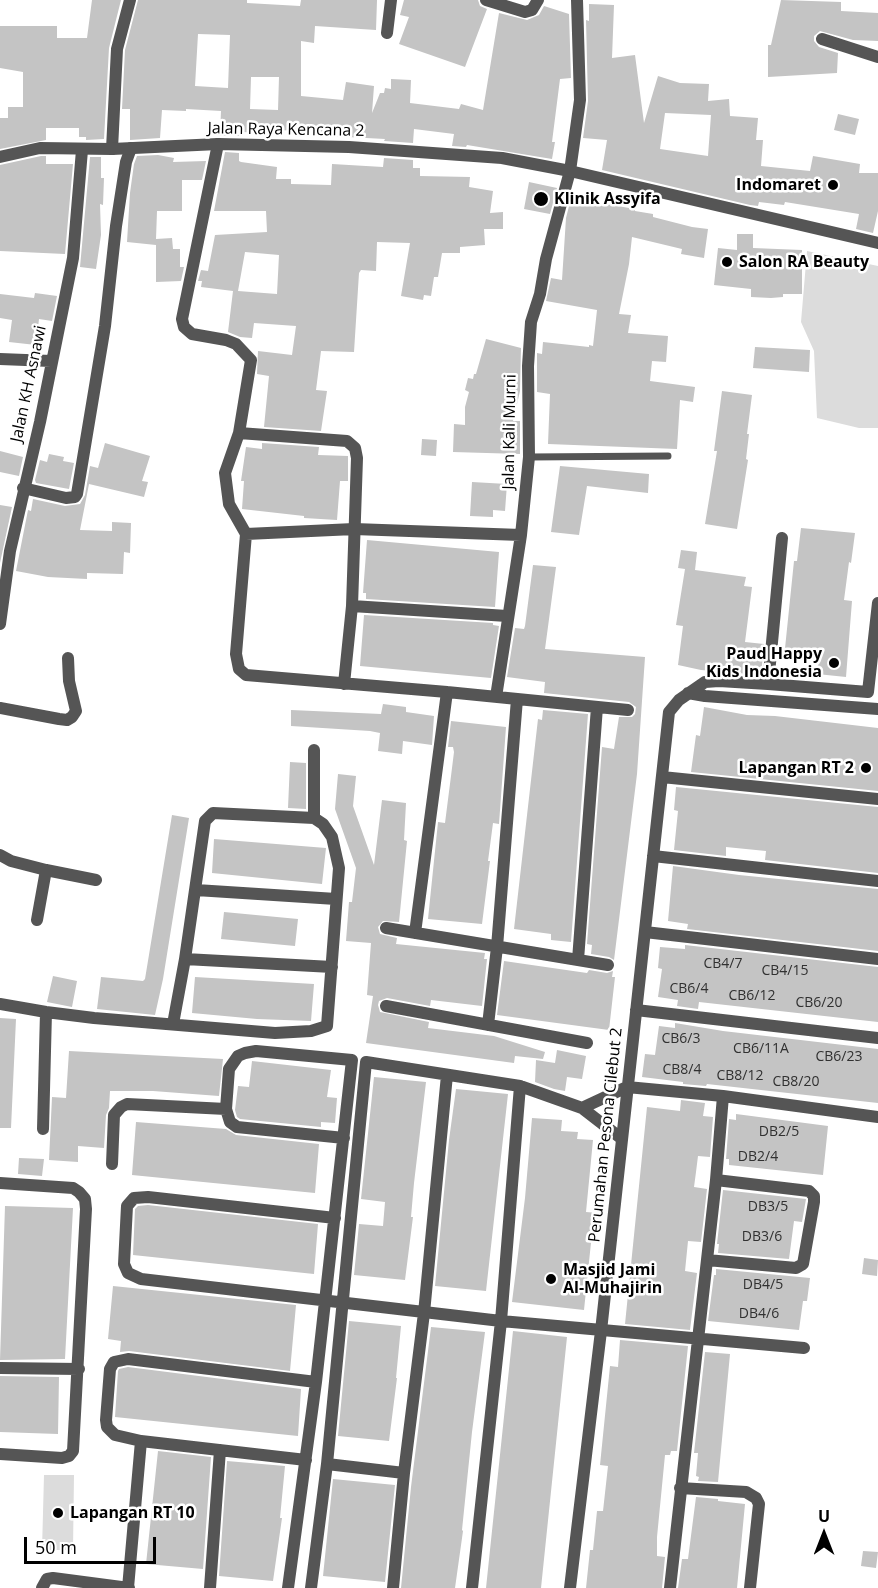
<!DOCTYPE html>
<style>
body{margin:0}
#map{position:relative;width:878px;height:1588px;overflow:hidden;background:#fff;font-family:"Open Sans",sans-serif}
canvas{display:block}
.north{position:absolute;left:794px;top:1504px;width:60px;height:60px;-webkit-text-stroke:4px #fff;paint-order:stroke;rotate:0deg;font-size:16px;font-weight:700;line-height:24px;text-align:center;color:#000}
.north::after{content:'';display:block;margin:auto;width:21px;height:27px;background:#000;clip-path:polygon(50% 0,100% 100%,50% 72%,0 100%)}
.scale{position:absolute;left:24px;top:1537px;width:132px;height:27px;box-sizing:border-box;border:3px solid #000;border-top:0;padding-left:8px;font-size:18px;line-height:21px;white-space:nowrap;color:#000;-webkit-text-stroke:4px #fff;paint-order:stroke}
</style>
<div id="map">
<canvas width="878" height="1588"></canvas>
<div class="north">U</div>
<div class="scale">50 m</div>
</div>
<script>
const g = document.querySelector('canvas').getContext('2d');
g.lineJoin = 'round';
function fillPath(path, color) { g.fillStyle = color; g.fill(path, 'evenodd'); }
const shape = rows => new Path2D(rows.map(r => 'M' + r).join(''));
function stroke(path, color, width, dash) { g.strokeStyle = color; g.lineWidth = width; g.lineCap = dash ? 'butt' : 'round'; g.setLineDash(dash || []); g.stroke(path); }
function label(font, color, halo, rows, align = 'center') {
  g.font = font + ' "Open Sans",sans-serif'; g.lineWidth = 5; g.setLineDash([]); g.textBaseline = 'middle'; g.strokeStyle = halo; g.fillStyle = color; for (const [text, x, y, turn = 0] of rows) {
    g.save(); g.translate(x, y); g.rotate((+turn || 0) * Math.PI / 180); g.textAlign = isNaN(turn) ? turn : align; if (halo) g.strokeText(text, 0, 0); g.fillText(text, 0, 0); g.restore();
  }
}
const green = shape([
 [807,251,878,266,878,428,859,428,817,418,814,351,801,322],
 [44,1475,74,1475,73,1550,42,1550]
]);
const building = shape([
 [92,0,121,0,109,48,104,139,86,140,86,137,79,137,79,128,46,128,46,140,0,149,0,118,8,118,8,107,23,107,23,72,0,68,0,26,57,26,57,38,87,38],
 [138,0,247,0,247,3,300,6,301,0,377,0,376,30,315,26,314,43,301,41,301,96,343,100,346,82,374,86,372,113,380,93,384,93,385,88,391,89,391,79,411,80,410,103,459,109,461,104,483,110,499,13,527,20,539,15,544,6,569,14,571,78,560,79,552,142,555,142,552,159,467,145,466,147,452,146,454,134,414,129,413,143,384,141,385,139,310,135,310,131,273,130,273,133,240,132,239,136,220,136,221,111,186,109,186,111,162,110,160,138,130,140,130,109,122,109,125,50],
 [198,34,230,35,228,88,195,86],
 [251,77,279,77,278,110,250,109],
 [404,0,478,0,480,6,487,9,465,67,399,44,409,17,400,15],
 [781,0,841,2,841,11,878,13,878,41,853,40,820,31,814,36,814,41,819,47,838,53,837,73,768,77,768,45,771,45],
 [589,4,614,5,612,58,635,55,644,123,658,76,680,83,709,84,708,101,729,99,730,116,758,118,756,140,763,140,761,166,810,171,813,156,860,164,859,173,878,173,878,211,873,233,856,229,859,214,785,202,784,205,759,202,758,206,750,205,602,170,607,140,583,138,588,101,586,20,589,21],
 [665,113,711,115,708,156,660,149],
 [838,114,859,119,855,135,834,130],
 [225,152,239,153,239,161,241,162,277,167,276,179,291,179,291,184,331,185,332,164,383,167,384,158,413,160,413,168,420,168,420,176,470,177,469,187,493,191,490,213,503,212,503,229,484,229,485,245,460,247,460,253,442,253,438,277,434,277,431,296,424,295,423,300,401,296,410,243,377,242,376,271,361,270,359,273,354,352,321,351,316,390,327,391,321,431,264,427,269,376,257,374,258,351,292,355,296,326,254,323,252,338,240,337,228,332,233,291,201,287,202,281,198,281,201,270,208,271,215,235,267,232,266,211,214,211],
 [245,252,279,255,277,294,238,291],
 [158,155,174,158,173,162,206,161,202,180,182,180,182,211,157,211,156,239,172,238,173,249,180,249,180,267,184,267,181,281,156,282,156,245,127,242,130,193,134,164,137,156],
 [41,156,46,156,46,164,73,164,65,254,0,251,0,165],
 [90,157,101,157,101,178,104,178,103,205,100,204,101,235,96,269,80,267],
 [529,182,557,188,550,214,524,209],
 [571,198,635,209,635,211,653,214,653,217,692,227,708,229,704,258,681,254,682,249,632,237,629,264,619,314,631,315,628,333,668,336,666,362,652,361,650,381,695,387,693,402,680,400,677,449,548,444,550,394,537,392,537,353,542,354,543,342,589,347,589,345,593,346,597,310,546,301,551,278,562,280,566,218],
 [737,234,753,234,753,248,802,250,802,294,783,294,783,297,771,298,751,297,751,289,714,285,718,248,737,250],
 [35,293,57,296,52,321,39,319,36,345,9,342,12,320,0,318,0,294,34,298],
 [486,339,521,348,520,391,513,421,520,421,520,454,453,452,454,424,465,425,465,407,469,392,465,390,468,378,473,379,474,374,476,374],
 [755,347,810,350,809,372,753,368],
 [722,391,752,395,747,434,749,434,746,459,748,460,737,529,705,524,717,451,714,451],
 [422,439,437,440,436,456,421,455],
 [105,443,150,456,142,481,148,482,144,497,89,484,80,530,112,531,112,522,131,523,130,553,124,552,123,574,87,573,87,579,48,577,16,571,28,510,31,511,33,499,65,506,80,504,85,495,90,466,98,468],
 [262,443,319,447,318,455,348,456,348,481,340,481,337,520,304,518,304,516,242,509,244,481,241,481,246,447,262,449],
 [0,451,23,457,19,476,0,472],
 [49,454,64,457,63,461,74,463,69,489,36,483,35,480,40,460,47,462],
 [560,466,649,474,648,493,587,486,579,535,551,532],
 [472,482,507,484,505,511,493,510,493,517,470,516],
 [0,505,12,507,0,563],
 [801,528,855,533,851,563,849,562,844,600,852,601,846,677,817,674,818,662,784,658,794,561,797,561],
 [367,540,499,552,495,607,366,599,366,593,363,593],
 [681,550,697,552,695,570,746,577,744,586,752,587,745,642,764,644,761,675,701,670,678,665,683,626,676,625,685,569,678,568],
 [533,565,556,567,545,649,645,657,637,774,614,960,609,957,591,954,592,945,587,944,602,747,614,749,619,717,632,717,635,714,636,707,629,702,544,693,545,682,507,677,515,628,524,629,525,626],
 [364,615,493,623,493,625,499,626,491,678,360,666],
 [383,704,406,707,406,712,434,716,432,745,403,741,402,754,378,751,380,733,370,731,291,726,291,710,381,714],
 [704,707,747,715,775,716,878,728,878,791,691,772,696,735,700,736],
 [543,710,588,714,571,942,551,940,551,934,514,929,538,719,542,720],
 [451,721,506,727,499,824,493,823,488,861,490,861,482,924,428,919,438,822,445,823,451,776,454,752,453,747,448,747],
 [290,762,306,763,306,809,288,808],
 [338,774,356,776,353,806,374,865,382,800,406,803,404,840,407,841,399,922,383,921,378,927,380,934,397,938,396,944,485,953,484,959,487,959,482,1006,431,1000,430,1006,387,998,379,1001,378,1005,380,1012,429,1022,428,1028,494,1036,545,1052,543,1059,515,1056,514,1063,366,1043,373,996,367,995,371,943,346,941,349,902,352,902,356,868,335,809],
 [676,787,878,807,878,873,765,860,766,851,726,847,726,856,674,850,678,811,674,810],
 [172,815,189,818,163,979,155,1015,97,1009,101,977,143,981,145,979],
 [214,839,326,848,322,884,212,873],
 [673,866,739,875,878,889,878,951,687,929,688,924,668,921],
 [224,912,298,919,295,946,221,939],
 [685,945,878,967,878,1022,699,1002,698,1009,677,1006,678,1000,658,997,662,969,658,968,660,947,685,949],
 [504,961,587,973,589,970,607,973,613,971,612,977,615,977,609,1030,497,1015],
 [53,976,77,981,72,1007,47,1002],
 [195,977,314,984,311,1021,257,1019,192,1013],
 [0,1018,16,1019,11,1128,0,1128],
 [675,1023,723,1031,878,1049,878,1103,707,1084,706,1086,683,1084,683,1082,642,1077,645,1054,655,1055,659,1026,675,1028],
 [557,1050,586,1056,582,1079,567,1077,565,1091,554,1089,535,1082,536,1060,555,1063],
 [69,1051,223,1059,219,1096,153,1091,110,1091,109,1108,106,1115,104,1148,78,1146,78,1162,49,1160,52,1097,66,1098],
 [252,1061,331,1070,327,1097,337,1098,335,1123,321,1122,321,1127,240,1119,237,1117,235,1110,238,1086,249,1087],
 [374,1077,426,1082,414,1183,411,1217,413,1217,405,1280,354,1275,359,1224,383,1226,385,1202,361,1199],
 [456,1089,508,1094,486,1291,435,1286,449,1140],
 [681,1100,705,1103,703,1116,713,1117,710,1157,698,1156,696,1172,694,1187,707,1189,701,1242,688,1241,685,1271,697,1273,690,1330,625,1324,647,1107,680,1111],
 [736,1114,828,1126,823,1175,729,1165,729,1159,726,1159,729,1119,736,1120],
 [532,1118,562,1120,561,1131,578,1132,577,1139,593,1140,586,1212,598,1213,596,1234,592,1233,584,1310,512,1302,525,1198],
 [136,1122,226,1129,236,1135,319,1144,315,1193,132,1175],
 [19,1158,44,1159,42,1176,18,1174],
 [723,1190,806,1199,802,1222,794,1221,789,1259,718,1253,719,1244,717,1244],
 [148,1205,318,1224,314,1274,133,1255,135,1209,138,1206],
 [5,1206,73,1208,65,1359,0,1360],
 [864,1258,878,1260,877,1276,862,1274],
 [716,1269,810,1278,807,1301,803,1301,799,1330,708,1321,714,1275,716,1275],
 [113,1286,296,1305,290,1371,129,1351,120,1352,121,1341,108,1339],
 [349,1321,401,1326,396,1378,397,1378,389,1441,338,1436],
 [431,1327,485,1332,472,1432,462,1530,463,1531,455,1588,401,1588,411,1487],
 [513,1331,567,1337,541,1588,486,1588],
 [620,1340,688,1346,677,1451,671,1451,670,1455,665,1455,657,1537,657,1556,665,1557,662,1588,586,1588,590,1550,593,1550,597,1511,603,1511,608,1466,600,1465,610,1366,618,1367],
 [705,1352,730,1354,718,1482,698,1481,699,1477,696,1476,698,1453,694,1453],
 [128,1367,301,1389,298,1436,115,1417,118,1371,119,1369],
 [0,1376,59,1377,58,1434,0,1432],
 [158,1451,211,1457,203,1569,146,1564],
 [227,1461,285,1466,280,1518,282,1518,273,1581,219,1576],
 [333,1479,395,1485,385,1582,323,1576],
 [696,1497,718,1499,718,1501,745,1504,737,1588,678,1588,682,1559,688,1559],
 [863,1551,878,1552,876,1568,861,1566]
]);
const service = shape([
 [529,457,668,456]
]);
const minor = shape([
 [486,0,525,12,532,10,538,0],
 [387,33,391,0],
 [822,39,878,57],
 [218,144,182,319,184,327,192,334,226,340,236,344,251,360,239,433,225,473,229,504,246,534,236,654,239,669,246,675,447,692,628,710],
 [112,149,117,49,130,0],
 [0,359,51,361],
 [239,433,347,441,355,448,357,458,352,606,344,684],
 [23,488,66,498,75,497,77,494,105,326,116,226,126,162,131,148],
 [246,534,354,529,521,535],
 [352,606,507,616],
 [0,624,10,551,40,422,73,258,82,150],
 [768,684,782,538],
 [688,693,705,696,878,709],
 [496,697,521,535,529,457,528,366,531,322,540,294,546,259,570,171,580,100,577,0],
 [0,708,59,719,67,720,72,717,76,711,69,681,68,658],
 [662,777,878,799],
 [0,855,11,861,46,870,96,880],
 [653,856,878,881],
 [196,890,336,899],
 [37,920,46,870],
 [386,928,608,965],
 [645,932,878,959],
 [415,933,447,692],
 [185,959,332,967],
 [578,960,597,707],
 [0,1004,46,1012,94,1018,275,1033,311,1031,327,1026,339,868,332,837,323,824,314,818,314,750],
 [386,1006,587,1043],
 [636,1010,878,1038],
 [173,1024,185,959,205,821,213,813,314,818],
 [488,1025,497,947,517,699],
 [582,1108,627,1087,723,1096,878,1117],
 [226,1109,229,1069,238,1056,245,1053,256,1051,352,1060,316,1382,288,1588],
 [43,1129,46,1012],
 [112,1164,114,1115,121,1107,127,1104,226,1109,230,1122,237,1127,344,1138],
 [0,1183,73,1188,79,1192,85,1199,86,1209,73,1451,69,1456,62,1458,0,1454],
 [335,1218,148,1197,134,1198,127,1206,124,1264,128,1273,141,1279,501,1321,804,1348],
 [707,1260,796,1268,803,1264,814,1202,814,1196,809,1191,716,1180],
 [0,1368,79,1369],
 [306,1460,141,1441,115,1435,107,1427,106,1420,110,1369,114,1362,128,1359,316,1382],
 [327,1464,404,1473],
 [680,1488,746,1492,756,1498,759,1504,750,1588],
 [42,1588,47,1579,53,1578,129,1588],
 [128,1588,141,1441],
 [210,1588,220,1450],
 [311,1588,327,1464,366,1062,520,1086,582,1108,622,1139],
 [393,1588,404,1473,424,1313,447,1075],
 [472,1588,501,1321,520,1086],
 [570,1588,601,1331,669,712,679,700,705,682,719,681,768,684,868,692,878,603],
 [670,1588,716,1180,723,1096]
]);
const tertiary = shape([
 [0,157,40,148,112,149,218,144,349,147,502,158,570,171,878,243]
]);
const markers = [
 [833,185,6,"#000"],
 [541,199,8,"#000"],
 [727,262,6,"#000"],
 [834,663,6,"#000"],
 [866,768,6,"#000"],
 [551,1279,6,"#000"],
 [58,1513,6,"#000"]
];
const numberNames = [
 ["CB4/7",723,964],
 ["CB4/15",785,971],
 ["CB6/4",689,989],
 ["CB6/12",752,996],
 ["CB6/20",819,1003],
 ["CB6/3",681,1039],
 ["CB6/11A",761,1049],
 ["CB6/23",839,1057],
 ["CB8/4",682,1070],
 ["CB8/12",740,1076],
 ["CB8/20",796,1082],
 ["DB2/5",779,1132],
 ["DB2/4",758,1157],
 ["DB3/5",768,1207],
 ["DB3/6",762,1237],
 ["DB4/5",763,1285],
 ["DB4/6",759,1314]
];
const streetNames = [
 ["Jalan Raya Kencana 2",286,130,1],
 ["Jalan KH Asnawi",29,384,-78],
 ["Jalan Kali Murni",510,432,-89],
 ["Perumahan Pesona Cilebut 2",606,1135,-84]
];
const poiNames = [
 ["Indomaret",821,185,"right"],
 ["Klinik Assyifa",554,199],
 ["Salon RA Beauty",739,262],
 ["Paud Happy",822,654,"right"],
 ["Kids Indonesia",822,672,"right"],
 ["Lapangan RT 2",854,768,"right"],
 ["Masjid Jami",563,1270],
 ["Al-Muhajirin",563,1288],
 ["Lapangan RT 10",70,1513]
];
fillPath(green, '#dcdcdc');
fillPath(building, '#c4c4c4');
stroke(service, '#555', 7);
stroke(minor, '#555', 12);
stroke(tertiary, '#555', 12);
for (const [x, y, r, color] of markers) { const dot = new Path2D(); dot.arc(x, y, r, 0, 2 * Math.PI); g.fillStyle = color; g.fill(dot); stroke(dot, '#fff', 2); }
label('14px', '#313131', null, numberNames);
label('16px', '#000', '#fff', streetNames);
label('bold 16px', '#000', '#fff', poiNames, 'left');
</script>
